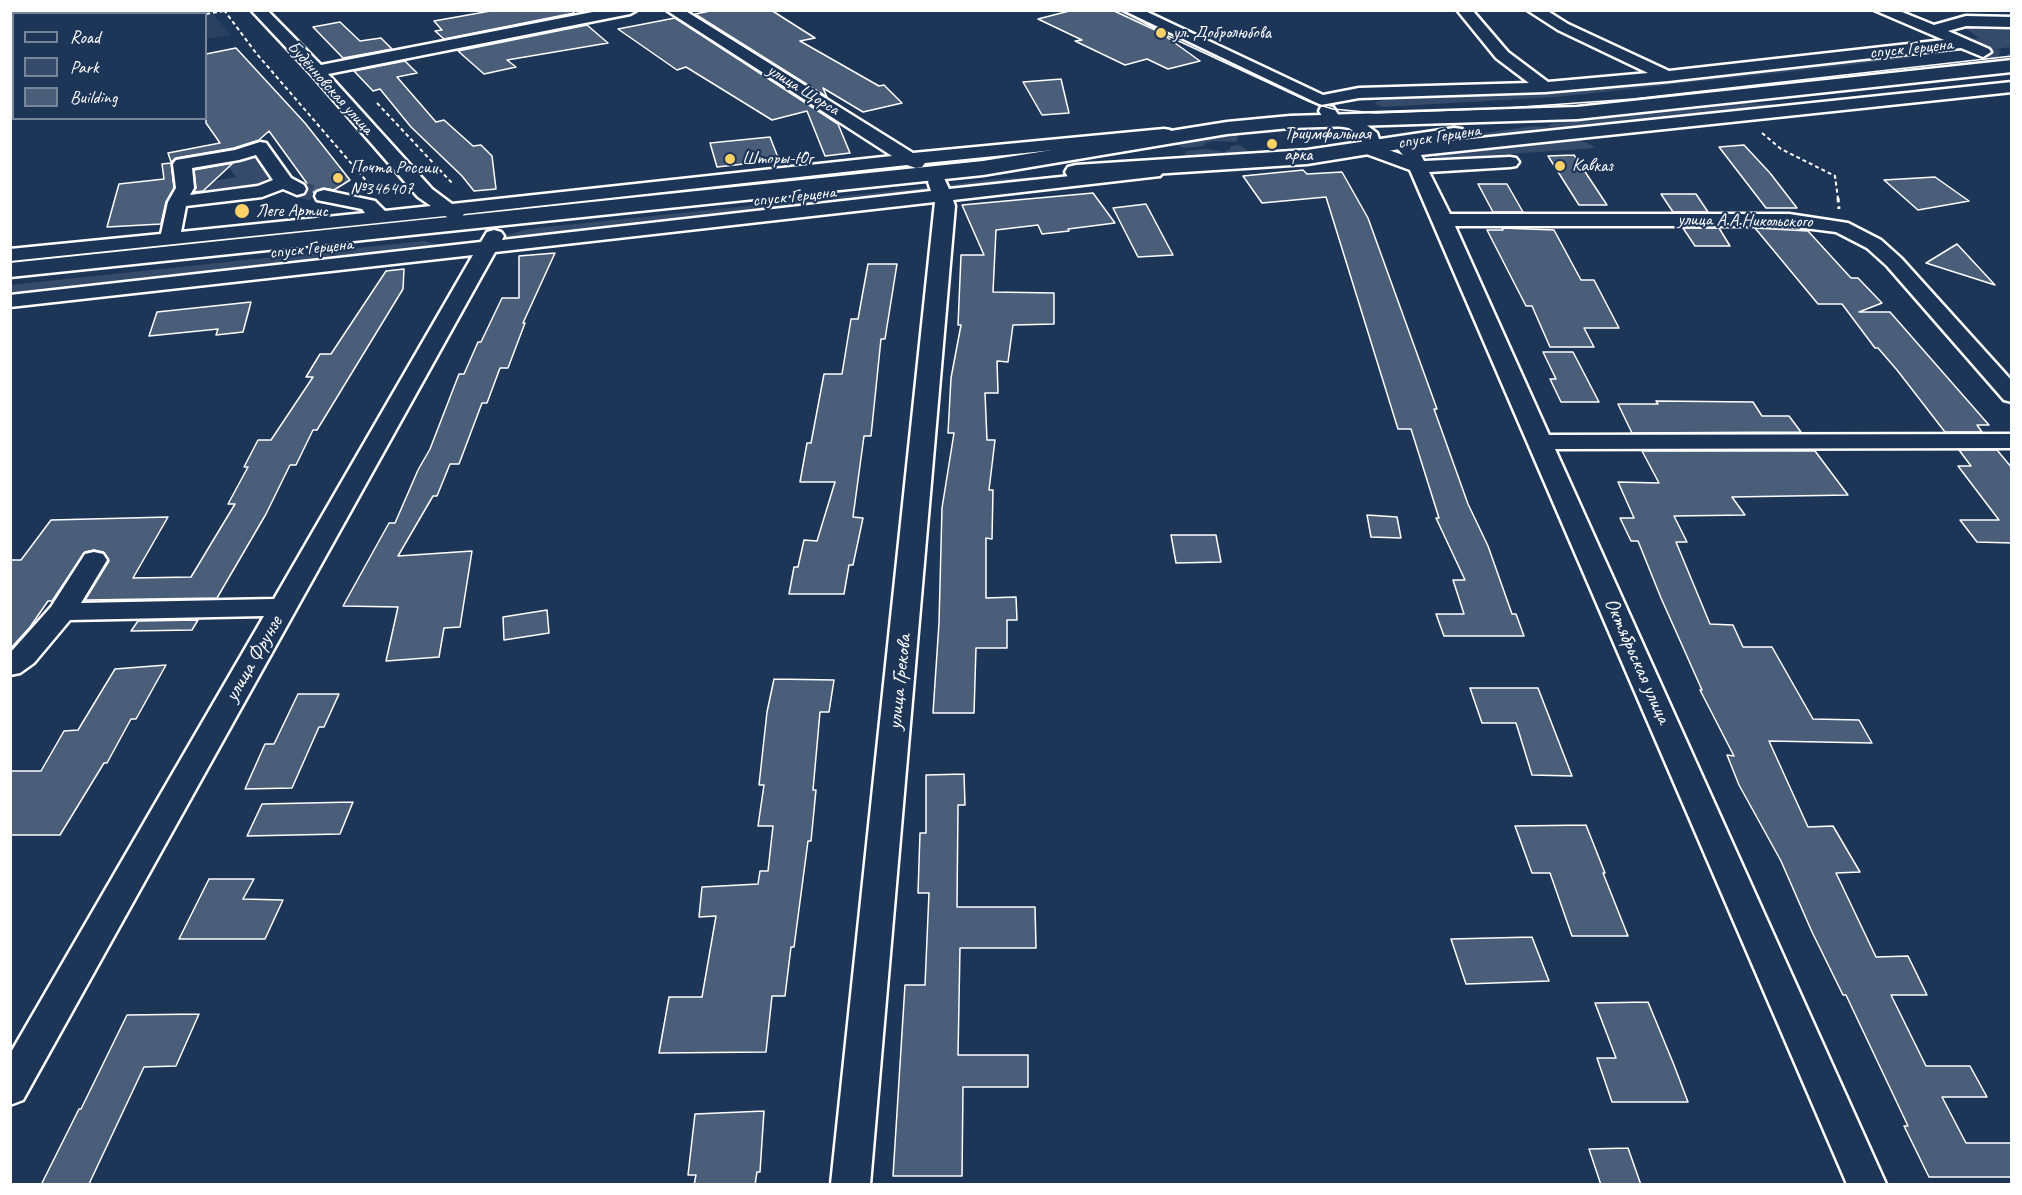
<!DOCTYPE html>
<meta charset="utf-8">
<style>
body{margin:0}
#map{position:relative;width:2022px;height:1195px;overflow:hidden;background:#1d3557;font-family:Caveat,sans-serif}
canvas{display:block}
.frame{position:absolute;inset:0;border:12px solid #fff;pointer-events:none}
.legend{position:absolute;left:12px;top:12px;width:195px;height:108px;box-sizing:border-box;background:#1d3557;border:2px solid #77869a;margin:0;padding:8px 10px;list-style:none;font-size:18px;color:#fff}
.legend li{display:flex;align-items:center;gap:12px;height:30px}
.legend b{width:30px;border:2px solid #77869a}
</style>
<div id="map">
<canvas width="2022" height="1195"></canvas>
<div class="frame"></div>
<ul class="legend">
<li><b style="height:8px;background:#1d3557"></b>Road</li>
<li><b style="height:16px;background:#364b69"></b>Park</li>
<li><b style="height:16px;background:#4a5d79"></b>Building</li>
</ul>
</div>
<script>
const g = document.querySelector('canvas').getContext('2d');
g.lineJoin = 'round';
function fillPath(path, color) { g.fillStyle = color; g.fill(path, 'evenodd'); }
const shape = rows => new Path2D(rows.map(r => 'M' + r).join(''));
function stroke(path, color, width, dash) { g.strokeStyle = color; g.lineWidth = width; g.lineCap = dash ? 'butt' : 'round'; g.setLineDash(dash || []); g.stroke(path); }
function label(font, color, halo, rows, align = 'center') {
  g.font = font + ' Caveat,sans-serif'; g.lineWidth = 4.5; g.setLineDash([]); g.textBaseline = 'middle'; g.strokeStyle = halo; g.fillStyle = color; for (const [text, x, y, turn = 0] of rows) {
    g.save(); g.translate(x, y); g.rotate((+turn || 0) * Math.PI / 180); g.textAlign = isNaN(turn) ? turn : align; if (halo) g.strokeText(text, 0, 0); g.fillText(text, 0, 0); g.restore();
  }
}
const built = shape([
 [11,10,210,11,231,35,206,39,206,14,14,14,14,86,11,87]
]);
const green = shape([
 [1985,25,2011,25,2011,47,1988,50,1966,40,1979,38,1965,28],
 [1907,53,1912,55,1908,58,1841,66,1557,97,1382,107,1374,103,1389,98,1556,90],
 [1744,103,1772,104,1778,107,1429,146,1424,142,1533,126,1549,127,1549,125,1554,123],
 [1235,133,1238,137,1236,142,1213,141,1205,143,1204,146,1184,148,1171,142],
 [1570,138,1588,143,1596,148,1435,159,1433,155],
 [1106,142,936,168,925,160],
 [1239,145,1254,155,1183,158,1187,151,1206,149,1224,152,1230,149,1231,146],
 [258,153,274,173,255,188,213,194,194,188,197,184,236,177,225,162],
 [896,163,902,171,495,215,470,210],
 [1137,172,951,194,948,185,994,179],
 [929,187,933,196,498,244,505,236,528,229],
 [371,221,372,228,11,267,10,258],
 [424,241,440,245,435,250,11,298,10,285]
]);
const building = shape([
 [496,10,571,10,574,13,444,39,435,31,442,30,434,21,496,10],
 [715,10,771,10,815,38,800,41,879,86,884,85,902,103,863,112,823,88,827,97,695,14,715,10],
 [1073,10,1121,10,1154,28,1200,61,1168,69,1147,59,1125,65,1075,41,1082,40,1038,19,1073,10],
 [675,18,838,124,850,153,825,156,807,111,772,120,686,67,677,70,618,29,675,18],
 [340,22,360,41,381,38,392,49,343,58,313,27,340,22],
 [587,25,608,43,507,60,516,67,484,74,458,51,587,25],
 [236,48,305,123,350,180,334,190,323,188,314,193,269,131,259,140,234,148,176,158,171,162,168,153,220,143,206,123,206,54,236,48],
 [405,61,417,73,397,77,436,122,444,120,473,146,481,145,492,156,496,189,474,191,462,176,411,127,380,89,373,91,354,71,405,61],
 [1061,79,1069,113,1042,115,1023,82,1061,79],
 [770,137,779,160,717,167,710,143,770,137],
 [1744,145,1770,173,1797,208,1766,208,1719,147,1744,145],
 [1574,155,1607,205,1579,205,1548,156,1574,155],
 [171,163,174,188,166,202,161,224,107,227,119,184,164,179,162,164,171,163],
 [233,163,203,191,194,192,196,188,194,170,233,163],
 [1303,170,1307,174,1342,172,1368,218,1437,409,1434,409,1468,504,1488,546,1512,614,1516,614,1524,636,1444,636,1436,614,1464,614,1453,580,1465,580,1436,518,1439,518,1411,429,1398,429,1326,197,1262,203,1243,176,1303,170],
 [1935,177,1969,201,1918,210,1884,180,1935,177],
 [1478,184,1507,184,1523,212,1493,212,1478,184],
 [1093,193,1115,223,1068,229,1069,231,1042,234,1038,225,996,230,993,292,1054,293,1054,324,1013,325,1008,362,997,361,998,393,985,393,987,440,995,440,989,490,993,490,992,539,986,538,986,598,1016,597,1017,620,1007,620,1007,648,976,648,974,713,933,713,939,623,942,508,954,433,948,433,951,378,961,325,958,325,961,255,984,255,962,205,1093,193],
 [1661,194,1696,194,1708,212,1673,212,1661,194],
 [1146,204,1173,255,1138,257,1113,208,1146,204],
 [1502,228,1554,230,1581,280,1594,280,1619,328,1584,328,1594,347,1550,347,1532,306,1526,306,1487,230,1503,230,1502,228],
 [1683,228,1719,228,1730,246,1695,246,1683,228],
 [1755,228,1808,231,1851,278,1858,278,1882,303,1859,312,1890,312,1989,425,1977,425,1982,432,1945,432,1897,370,1878,348,1875,348,1842,304,1818,304,1755,228],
 [1957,244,1995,285,1926,263,1957,244],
 [555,253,523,323,525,323,508,368,500,368,487,403,482,403,459,464,450,464,437,496,433,496,398,556,472,551,460,627,444,628,439,657,386,661,398,607,343,606,389,523,395,523,418,470,430,449,459,374,464,374,478,342,481,342,502,298,519,298,519,256,555,253],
 [868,264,897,264,885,339,881,339,871,436,864,436,853,517,863,518,853,565,849,565,844,594,789,594,794,567,798,567,804,540,817,541,835,482,800,482,807,443,811,443,824,374,842,374,851,319,858,319,868,264],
 [404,269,403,289,317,430,313,430,296,465,290,465,266,514,217,598,85,600,109,561,103,552,94,550,85,552,52,601,48,601,30,627,10,649,10,560,21,560,51,520,168,517,133,578,191,577,235,504,228,504,248,467,244,467,258,440,271,440,313,377,306,377,320,354,331,354,386,271,404,269],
 [251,302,243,332,216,335,218,329,149,336,157,312,251,302],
 [1543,352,1573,352,1599,402,1561,402,1550,379,1556,379,1543,352],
 [1656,401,1753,402,1762,416,1789,416,1801,432,1632,433,1618,404,1658,404,1656,401],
 [1959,450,1997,450,2012,468,2012,543,1977,542,1960,520,1999,520,1958,466,1971,466,1959,450],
 [1642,451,1815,451,1848,495,1732,497,1745,515,1674,516,1687,542,1676,542,1710,624,1733,625,1743,647,1772,647,1813,719,1859,720,1872,743,1769,741,1808,827,1833,826,1860,872,1836,873,1876,957,1908,956,1927,995,1891,995,1926,1066,1970,1066,1987,1097,1942,1097,1966,1143,2012,1143,2012,1177,1929,1177,1904,1126,1908,1126,1846,995,1843,995,1812,932,1781,861,1739,785,1727,755,1734,756,1700,690,1702,690,1661,598,1638,541,1631,541,1620,518,1634,518,1618,482,1659,483,1642,451],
 [1367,515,1397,517,1401,538,1371,537,1367,515],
 [1171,535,1216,535,1221,562,1176,563,1171,535],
 [547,610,549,633,504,640,503,617,547,610],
 [198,620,192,630,131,631,138,621,198,620],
 [166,665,136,719,131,719,107,763,104,763,60,835,10,835,10,771,41,771,64,731,78,730,115,669,166,665],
 [774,679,834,680,829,712,820,712,813,790,816,790,811,841,808,841,794,947,791,947,785,996,772,996,766,1052,659,1053,669,997,702,997,716,916,699,917,702,887,758,884,760,871,768,871,773,826,758,826,764,785,759,785,767,712,774,679],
 [1470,688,1538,688,1572,776,1532,775,1516,723,1482,723,1470,688],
 [298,694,339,694,324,727,319,727,292,788,245,789,265,744,274,744,298,694],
 [964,774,965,805,958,805,957,907,1035,907,1036,948,960,948,958,1055,1028,1055,1028,1087,963,1087,962,1176,893,1176,905,985,925,985,929,893,918,893,920,833,926,833,926,775,964,774],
 [353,802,340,834,247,836,262,804,353,802],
 [1586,825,1605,873,1603,873,1628,936,1572,936,1550,873,1532,873,1515,826,1586,825],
 [209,879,254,879,243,899,283,900,265,939,179,939,209,879],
 [1532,937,1549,981,1466,984,1451,939,1532,937],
 [1648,1002,1674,1065,1688,1102,1612,1102,1597,1058,1616,1058,1595,1003,1648,1002],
 [199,1014,176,1066,144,1067,89,1184,41,1185,79,1109,81,1109,127,1015,199,1014],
 [764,1111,760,1172,757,1172,755,1185,694,1185,696,1175,688,1175,695,1114,764,1111],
 [1628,1148,1641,1185,1601,1185,1589,1149,1628,1148]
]);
const minorTunnel = shape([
 [1983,52,2012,64],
 [297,189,324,196]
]);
const pathFar1 = shape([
 [130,10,130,14],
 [224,10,256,53,369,184],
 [206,14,224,11],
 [377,103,452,183],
 [1762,133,1781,149,1835,176,1838,199]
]);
const path = shape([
 [1838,198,1839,209]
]);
const minor = shape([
 [251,10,267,10,321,65,603,10,637,10,630,14,328,74,432,189,452,204,892,156,666,10,684,10,913,153,1164,129,1170,130,1173,134,1170,138,1164,139,925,163,922,167,916,168,907,165,464,214,461,218,454,220,445,216,10,261,10,249,161,234,168,202,176,188,173,164,176,160,235,150,260,142,266,143,291,178,304,185,306,189,304,193,297,195,283,189,262,197,186,206,181,232,365,213,362,209,317,200,315,196,317,192,324,190,375,201,385,211,431,206,418,197,311,74,251,10],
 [256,155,273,180,258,186,190,195,194,188,192,168,239,160,256,155],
 [1123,10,1143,10,1323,95,1359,88,1529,83,1496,58,1457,10,1472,10,1508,52,1548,82,1648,73,1558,30,1527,10,1546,10,1568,24,1669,71,1944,40,1874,10,1897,10,1934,25,1966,16,2012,17,2012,27,1966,26,1948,31,1989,49,1991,52,1983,57,1961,48,1668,81,1545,92,1359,98,1321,105,1123,10],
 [2012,82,2012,92,1421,155,1424,161,1510,157,1516,158,1519,162,1516,166,1510,167,1429,172,1450,214,1789,214,1848,223,1881,240,1901,258,2012,381,2012,402,2004,400,1887,266,1867,248,1836,232,1789,226,1455,226,1549,435,2012,434,2012,448,1555,449,1886,1184,1847,1184,1410,170,1361,152,1358,148,1362,142,1360,136,1349,128,1327,124,1319,111,1321,107,1327,106,1333,107,1339,116,1360,120,1377,133,1380,142,1377,146,1403,155,1392,142,1395,138,1407,138,1414,145,2012,82],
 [1154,167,1160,168,1163,172,1160,176,953,200,955,206,870,1184,831,1184,935,202,495,252,23,1100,10,1105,10,1054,264,616,70,620,34,663,20,673,10,675,10,653,51,607,85,554,94,552,103,554,107,560,81,603,274,599,473,255,10,307,10,295,481,242,487,232,494,230,501,232,504,236,502,240,931,191,928,182,930,178,937,176,944,178,949,189,1154,167]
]);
const major = shape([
 [2012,60,2012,72,1577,119,1290,128,1227,134,983,175,10,277,10,263,983,161,1227,122,1290,116,1577,107,2012,60],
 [1454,128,1462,129,1465,134,1462,139,1307,164,1076,179,1068,177,1065,172,1068,167,1076,165,1307,150,1454,128]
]);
const tram = shape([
 [1112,10,1310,102,1333,109,1376,113,1507,108,1633,99,2012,56]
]);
const markers = [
 [1161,33,6,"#ffd166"],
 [1272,144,6,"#ffd166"],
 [730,159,6,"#ffd166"],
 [1560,166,6,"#ffd166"],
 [338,178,6,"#ffd166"],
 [242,211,8,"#ffd166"]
];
const farPoinames = [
 ["ул. Добролюбова",1173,33],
 ["Триумфальная",1284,134],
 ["арка",1284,155],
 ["Шторы-Юг",742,159],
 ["Кавказ",1572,166],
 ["Почта России",350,168],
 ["№346407",350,189],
 ["Леге Артис",256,211]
];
const farStreetnames = [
 ["спуск Герцена",1911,49,-6],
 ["Будённовская улица",330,88,48],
 ["улица Щорса",803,90,32],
 ["спуск Герцена",1439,137,-9],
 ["спуск Герцена",794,197,-6],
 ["улица А.А.Никольского",1745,221,1],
 ["спуск Герцена",311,249,-6]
];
const streetNames = [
 ["улица Фрунзе",254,659,-60],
 ["Октябрьская улица",1637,661,66],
 ["улица Грекова",900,682,-84]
];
fillPath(built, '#2a4161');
fillPath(green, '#364b69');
fillPath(building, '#4a5d79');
stroke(building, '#fff', 1.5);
stroke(minorTunnel, '#344968', 16, [16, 8]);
stroke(minor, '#fff', 5);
stroke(major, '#fff', 5);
stroke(pathFar1, '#fff', 2, [4, 3]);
stroke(path, '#fff', 3, [4.5, 4]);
fillPath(minor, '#1d3557');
fillPath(major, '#1d3557');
stroke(tram, '#fff', 1.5);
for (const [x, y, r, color] of markers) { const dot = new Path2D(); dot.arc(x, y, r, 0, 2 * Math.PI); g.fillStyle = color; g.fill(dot); stroke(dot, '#1d3557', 2); }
label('18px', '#fff', '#1d3557', farPoinames, 'left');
label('18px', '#fff', '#1d3557', farStreetnames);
label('21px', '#fff', '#1d3557', streetNames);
</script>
